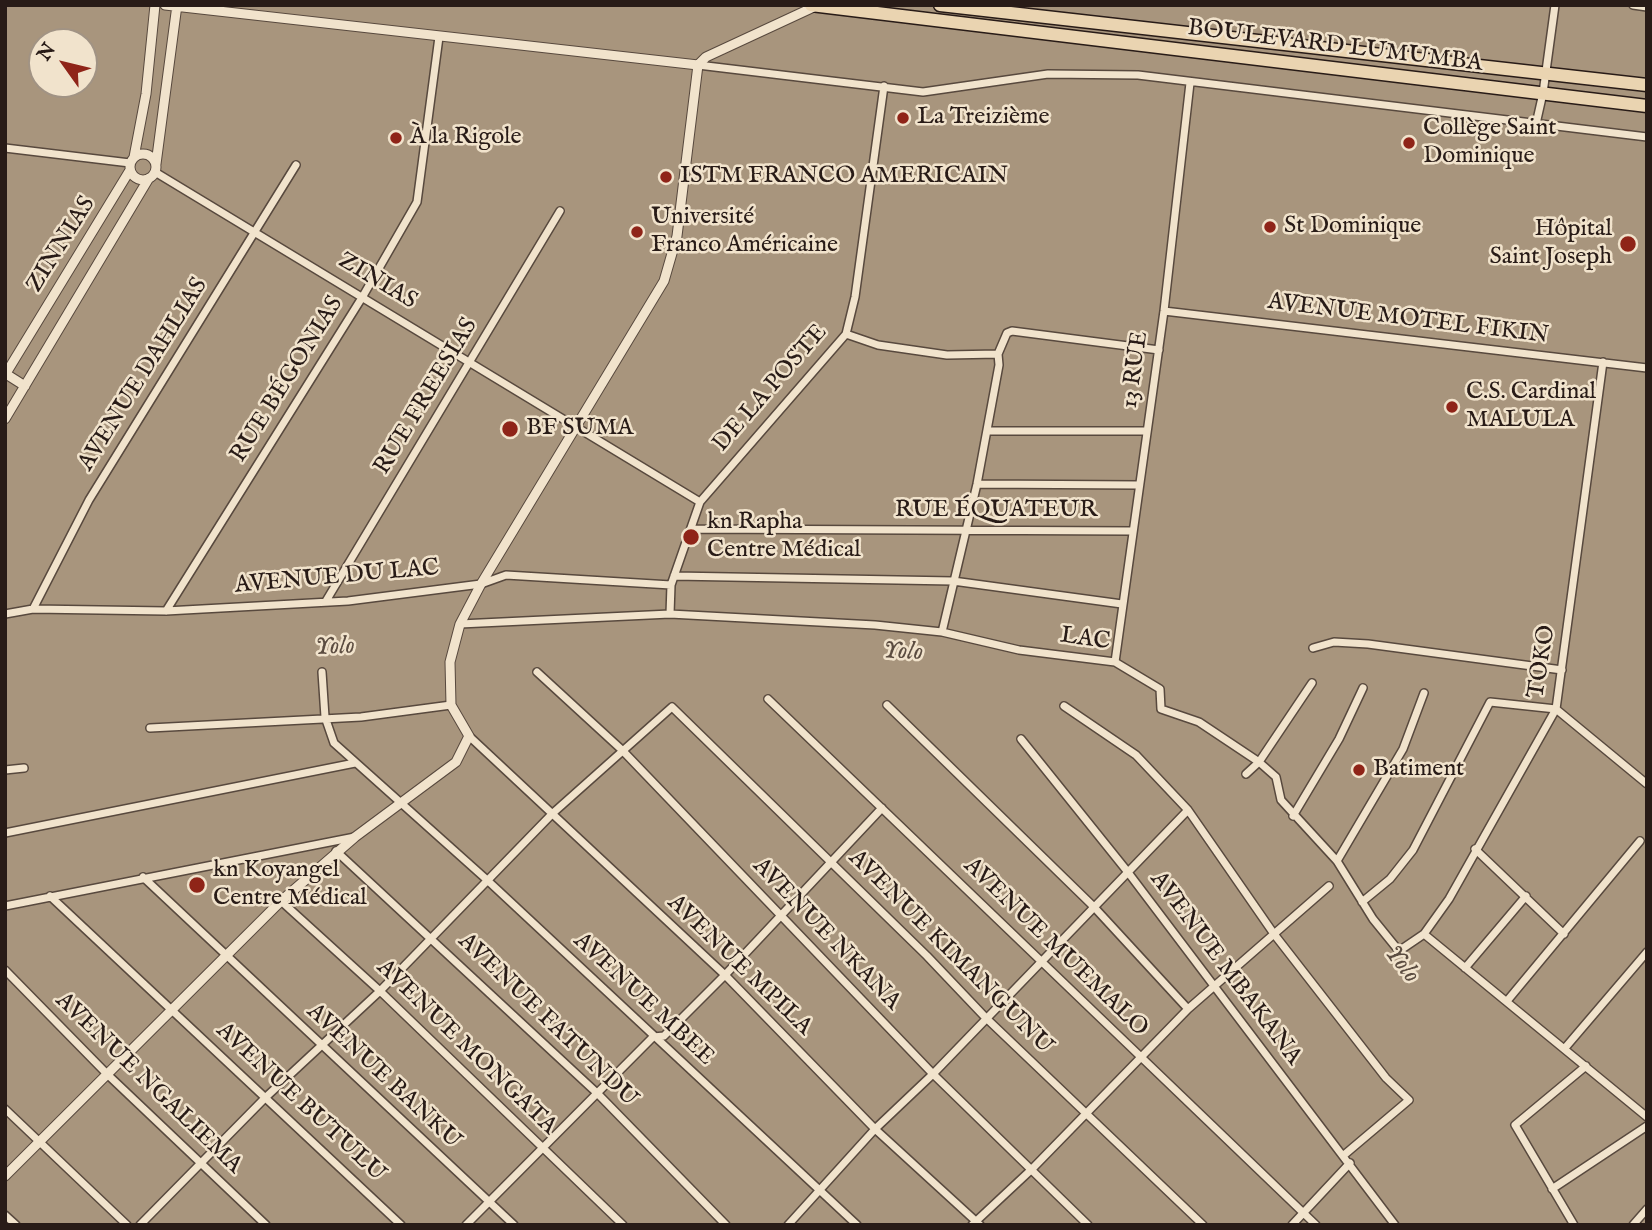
<!DOCTYPE html>
<meta charset="utf-8">
<style>
body{margin:0}
#map{position:relative;width:1652px;height:1230px;overflow:hidden;background:#ead4b1;font-family:"IM FELL English",serif}
canvas{display:block}
.frame{position:absolute;inset:0;border:7px solid #281b17;pointer-events:none}
.north{position:absolute;left:28px;top:28px;width:70px;height:70px;box-sizing:border-box;background:#f1e3cc;border:2px solid #a19384;border-radius:50%;rotate:304deg;font-size:19px;font-weight:700;line-height:28px;text-align:center;color:#281b17}
.north::after{content:'';display:block;margin:auto;width:24px;height:32px;background:#8f2418;clip-path:polygon(50% 0,100% 100%,50% 72%,0 100%)}
</style>
<div id="map">
<canvas width="1652" height="1230"></canvas>
<div class="frame"></div>
<div class="north">N</div>
</div>
<script>
const g = document.querySelector('canvas').getContext('2d');
g.lineJoin = 'round';
function fillPath(path, color) { g.fillStyle = color; g.fill(path, 'evenodd'); }
const shape = rows => new Path2D(rows.map(r => 'M' + r).join(''));
function stroke(path, color, width, dash) { g.strokeStyle = color; g.lineWidth = width; g.lineCap = dash ? 'butt' : 'round'; g.setLineDash(dash || []); g.stroke(path); }
function label(font, color, halo, rows, align = 'center') {
  g.font = font + ' "IM FELL English",serif'; g.lineWidth = 5; g.setLineDash([]); g.textBaseline = 'middle'; g.strokeStyle = halo; g.fillStyle = color; for (const [text, x, y, turn = 0] of rows) {
    g.save(); g.translate(x, y); g.rotate((+turn || 0) * Math.PI / 180); g.textAlign = isNaN(turn) ? turn : align; if (halo) g.strokeText(text, 0, 0); g.fillText(text, 0, 0); g.restore();
  }
}
const water = shape([
 [5,5,1647,5,1647,1225,5,1225,5,5],
 [42,42,84,42,84,84,42,84,42,42]
]);
const minor = shape([
 [1633,5,1647,7],
 [698,65,923,92,1048,74,1138,75,1647,137],
 [1536,124,1543,93,1555,5],
 [5,148,130,163],
 [155,172,700,502],
 [1164,311,1647,368],
 [846,334,878,345,947,355,998,354],
 [987,431,1147,431],
 [977,484,1139,485],
 [691,529,1133,531],
 [674,576,953,581,1122,604],
 [326,601,560,211],
 [33,609,89,500,296,165],
 [166,611,363,296,417,202,439,37],
 [5,614,33,609,166,611,348,601,481,584,506,575,671,585],
 [670,614,671,585,700,502,846,334,855,297,884,86],
 [460,624,670,614,875,625,942,632,1019,650,1115,662,1160,689,1161,709,1199,722,1259,762,1276,777,1281,800,1337,861,1373,919,1399,951,1424,934,1449,899,1556,709,1603,362],
 [942,632,977,484,999,365,998,354,1007,333,1012,331,1159,350],
 [1313,648,1334,642,1368,644,1562,670],
 [1115,662,1164,311,1190,83],
 [322,672,325,717,334,743,486,879,857,1225],
 [537,672,622,750,933,1074,1088,1225],
 [768,699,1316,1225],
 [887,705,1094,907,1188,1009],
 [1064,706,1136,755,1188,810,1274,934,1386,1078,1409,1100,1344,1155],
 [150,728,361,717,451,705],
 [469,736,725,975,875,1129,980,1225],
 [1021,739,1127,871,1395,1225],
 [5,770,24,768],
 [1246,774,1259,762,1312,683],
 [1293,816,1339,739,1363,688],
 [5,833,355,763],
 [1475,849,1564,934],
 [336,851,598,1094,726,1225],
 [1337,861,1403,749,1424,693],
 [143,877,514,1225],
 [50,896,401,1225],
 [281,901,380,991,623,1225],
 [1362,902,1390,879,1413,850,1490,702,1556,709,1647,784],
 [5,906,355,837],
 [1424,934,1647,1117],
 [1465,968,1526,896],
 [5,970,107,1074,266,1225],
 [1507,1001,1640,841],
 [1565,1048,1647,952],
 [5,1109,127,1225],
 [1552,1189,1647,1126],
 [5,1215,16,1225],
 [140,1225,266,1097,380,991,553,813,672,707,927,956,985,1017,1203,1225],
 [466,1225,653,1037,664,1036,725,975,882,808],
 [788,1225,875,1129,933,1074,1188,810],
 [972,1225,1032,1169,1188,1009,1329,886],
 [1292,1225,1350,1163],
 [1574,1225,1515,1125,1586,1066],
 [1633,1225,1647,1209]
]);
const tertiary = shape([
 [165,5,698,65],
 '130 167a13 13 0 1 1 26 0a13 13 0 1 1-26 0Z',
 [134,157,146,94,155,5],
 [156,164,177,5],
 [6,374,25,386],
 [5,375,130,170],
 [5,419,149,178],
 [5,1176,281,901,355,837,456,762,469,736,451,705,450,662,460,624,481,584,664,281,677,236,698,65,706,57,816,6]
]);
const trunk = shape([
 [811,5,1647,106],
 [940,5,1647,85]
]);
const markers = [
 [903,118,7,"#8f2418"],
 [396,138,7,"#8f2418"],
 [1409,143,7,"#8f2418"],
 [666,177,7,"#8f2418"],
 [1270,227,7,"#8f2418"],
 [637,232,7,"#8f2418"],
 [1628,244,9,"#8f2418"],
 [1452,407,7,"#8f2418"],
 [510,429,9,"#8f2418"],
 [691,537,9,"#8f2418"],
 [1359,770,7,"#8f2418"],
 [197,885,9,"#8f2418"]
];
const streetNames = [
 ["BOULEVARD LUMUMBA",1335,47,7],
 ["ZINNIAS",62,245,-58],
 ["ZINIAS",377,282,31],
 ["AVENUE MOTEL FIKIN",1408,320,7],
 ["13 RUE",1136,370,-82],
 ["AVENUE DAHLIAS",144,375,-58],
 ["RUE BÉGONIAS",288,380,-58],
 ["DE LA POSTE",771,389,-49],
 ["RUE FREESIAS",427,397,-59],
 ["RUE ÉQUATEUR",996,511],
 ["AVENUE DU LAC",337,578,-5],
 ["LAC",1085,640,8],
 ["TOKO",1543,662,-81],
 ["AVENUE NKANA",826,935,46],
 ["AVENUE MUEMALO",1055,948,44],
 ["AVENUE KIMANGUNU",950,953,45],
 ["AVENUE MPILA",739,966,44],
 ["AVENUE MBAKANA",1225,969,53],
 ["AVENUE MBEE",643,1000,43],
 ["AVENUE FATUNDU",547,1021,44],
 ["AVENUE MONGATA",466,1048,44],
 ["AVENUE BANKU",383,1077,43],
 ["AVENUE NGALIEMA",148,1084,44],
 ["AVENUE BUTULU",300,1103,43]
];
const poiNames = [
 ["La Treizième",917,118],
 ["Collège Saint",1423,129],
 ["Dominique",1423,157],
 ["À la Rigole",410,138],
 ["ISTM FRANCO AMERICAIN",680,177],
 ["Université",651,218],
 ["Franco Américaine",651,246],
 ["St Dominique",1284,227],
 ["Hôpital",1612,230,"right"],
 ["Saint Joseph",1612,258,"right"],
 ["C.S. Cardinal",1466,393],
 ["MALULA",1466,421],
 ["BF SUMA",526,429],
 ["kn Rapha",707,523],
 ["Centre Médical",707,551],
 ["Batiment",1373,770],
 ["kn Koyangel",213,871],
 ["Centre Médical",213,899]
];
const waterNames = [
 ["Yolo",335,648,-2],
 ["Yolo",903,653,3],
 ["Yolo",1401,965,52]
];
fillPath(water, '#a8957d');
stroke(water, '#756454', 2);
stroke(minor, '#58493e', 10);
stroke(tertiary, '#58493e', 11);
stroke(trunk, '#281b17', 15);
stroke(minor, '#f1e3cc', 7);
stroke(tertiary, '#f1e3cc', 9);
stroke(trunk, '#ead4b1', 12);
for (const [x, y, r, color] of markers) { const dot = new Path2D(); dot.arc(x, y, r, 0, 2 * Math.PI); g.fillStyle = color; g.fill(dot); stroke(dot, '#f1e3cc', 2.5); }
label('24px', '#281b17', '#f1e3cc', streetNames);
label('24px', '#281b17', '#f1e3cc', poiNames, 'left');
label('italic 26px', '#5b4c40', '#f1e3cc', waterNames);
</script>
